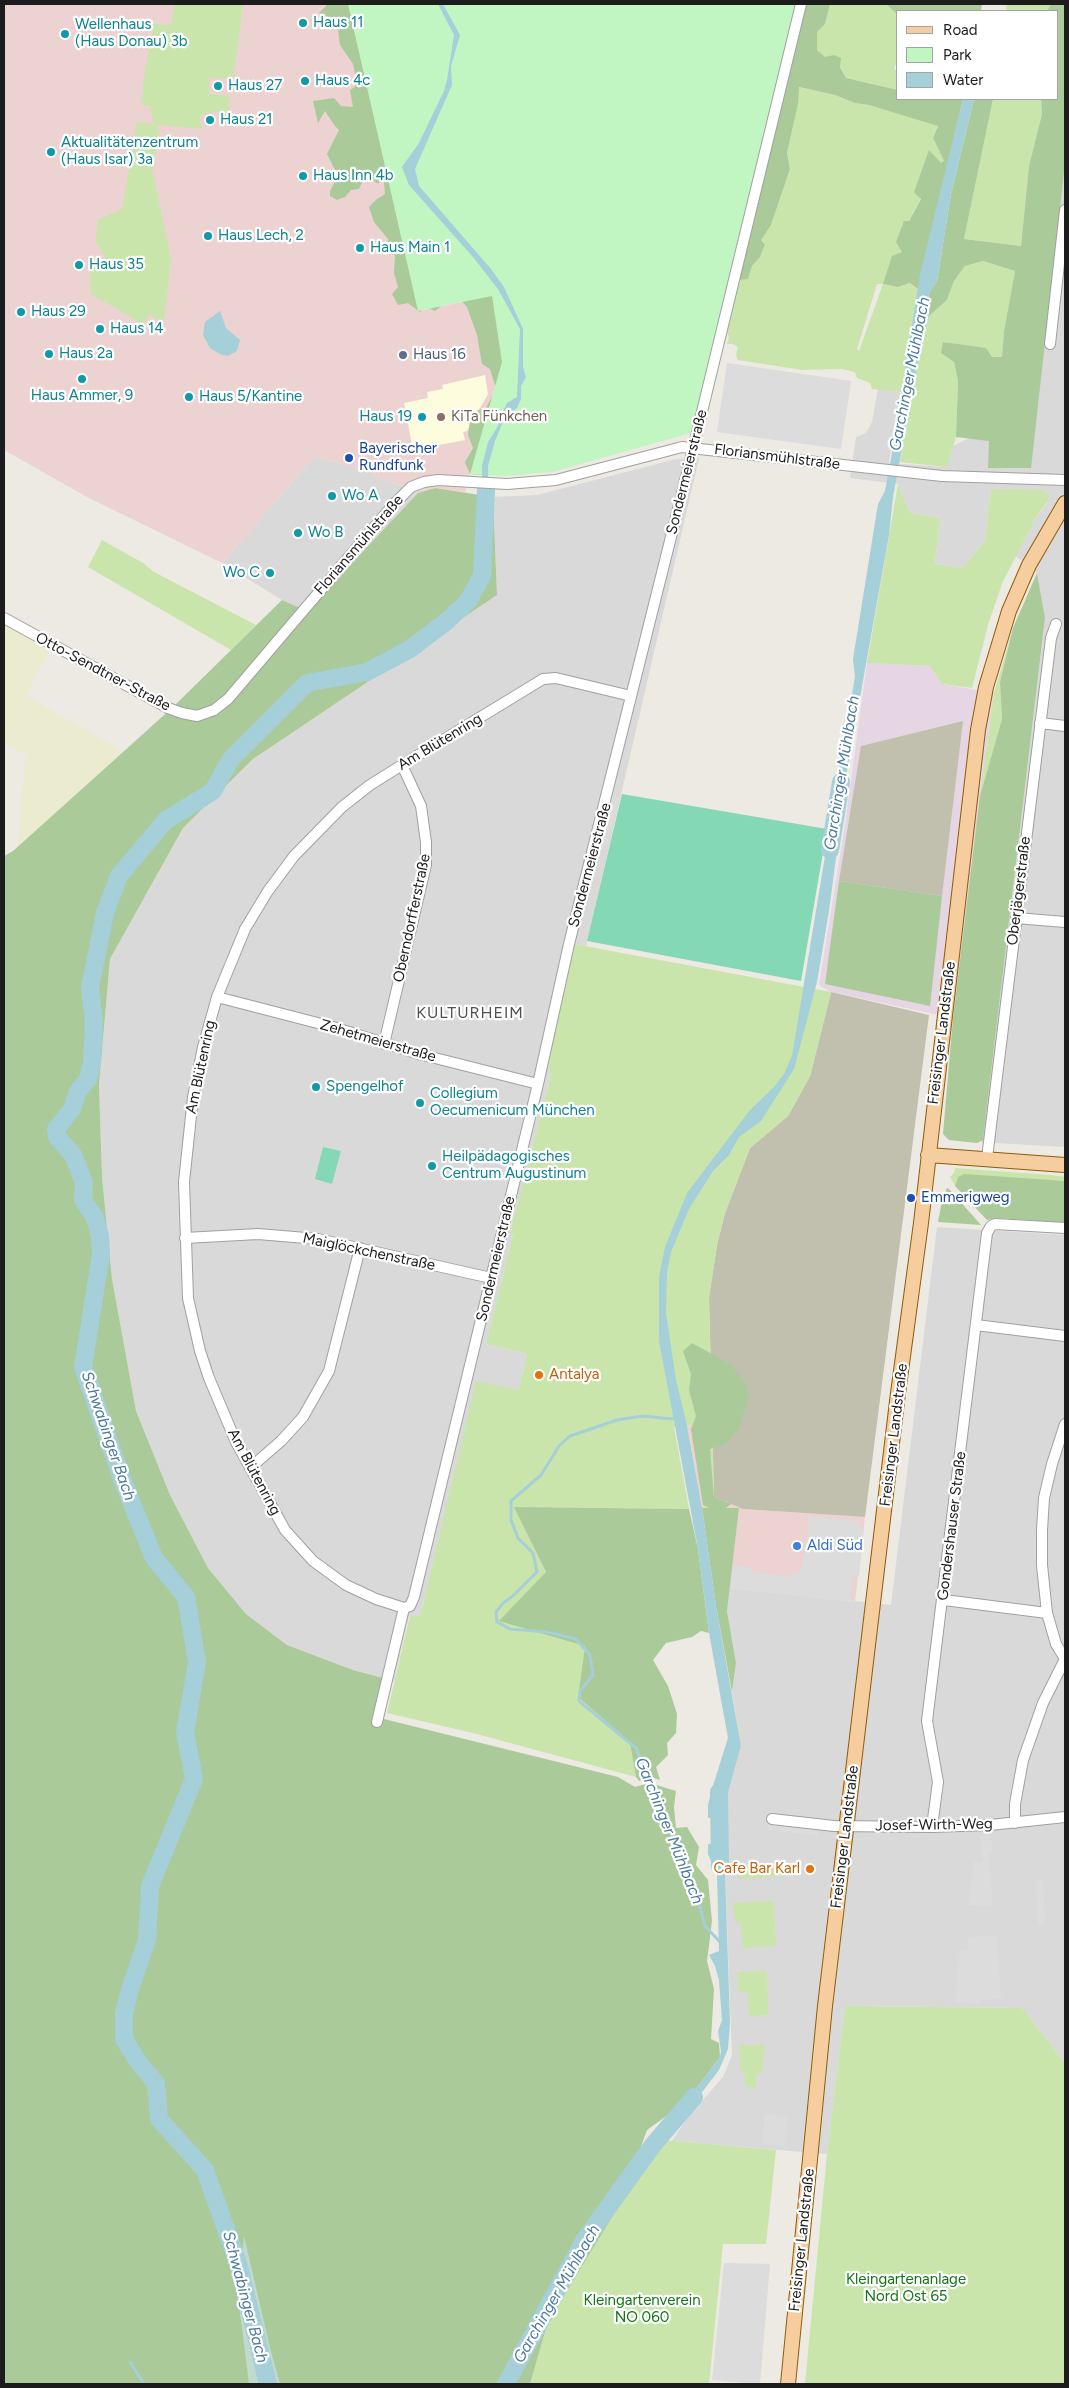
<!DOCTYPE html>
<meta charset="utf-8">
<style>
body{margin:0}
#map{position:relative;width:1069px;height:2388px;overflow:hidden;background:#ede9e3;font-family:Figtree,sans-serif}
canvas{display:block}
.frame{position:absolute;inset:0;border:5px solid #1c1c1c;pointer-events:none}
.legend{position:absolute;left:896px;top:10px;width:162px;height:90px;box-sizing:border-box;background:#fff;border:1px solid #a4a4a4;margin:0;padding:6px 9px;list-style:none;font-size:15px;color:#1c1c1c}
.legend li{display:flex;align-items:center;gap:10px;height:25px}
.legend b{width:25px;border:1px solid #a4a4a4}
</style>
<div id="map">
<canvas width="1069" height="2388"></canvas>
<div class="frame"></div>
<ul class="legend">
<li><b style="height:6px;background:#f6cd9f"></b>Road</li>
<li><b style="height:14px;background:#c1f6c3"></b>Park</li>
<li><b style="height:14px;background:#a5cfd9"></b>Water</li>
</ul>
</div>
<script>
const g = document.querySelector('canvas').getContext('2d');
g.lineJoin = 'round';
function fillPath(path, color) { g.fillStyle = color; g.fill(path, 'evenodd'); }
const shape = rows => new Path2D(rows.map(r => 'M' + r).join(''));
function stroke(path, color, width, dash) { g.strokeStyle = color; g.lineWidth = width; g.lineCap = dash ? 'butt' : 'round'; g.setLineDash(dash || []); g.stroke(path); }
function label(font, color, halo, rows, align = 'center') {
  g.font = font + ' Figtree,sans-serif'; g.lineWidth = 4.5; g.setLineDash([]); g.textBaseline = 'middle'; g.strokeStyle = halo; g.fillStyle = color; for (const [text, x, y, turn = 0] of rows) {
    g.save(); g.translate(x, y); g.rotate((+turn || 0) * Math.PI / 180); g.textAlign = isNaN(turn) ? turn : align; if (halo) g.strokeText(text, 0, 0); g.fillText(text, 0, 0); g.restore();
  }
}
const residential = shape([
 [1065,155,1065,1147,980,1142,983,1139,1045,618,1037,573,1016,556,1033,524,1033,521,1048,502,991,489,985,540,963,568,935,564,940,518,910,513,898,484,850,478,856,437,866,433,872,422,879,383,901,386,889,463,946,467,953,446,980,433],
 [314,457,355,467,418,493,307,611,282,600,222,563],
 [699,458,586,946,574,944,548,1055,550,1079,510,1233,513,1234,486,1344,527,1354,520,1384,518,1390,477,1382,420,1616,409,1616,394,1681,353,1670,287,1645,246,1614,208,1568,170,1495,136,1411,112,1279,102,1177,99,1085,110,959,183,828,253,759,497,595,493,497,537,495,676,459],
 [937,1227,1065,1235,1065,2063,1022,2008,845,2006,827,2154,672,2141,688,2117,723,2077,732,2055,724,1842,728,1793,741,1746,732,1692,736,1663,727,1611,729,1588,891,1605]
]);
const commercial = shape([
 [4,4,348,4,419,311,492,296,502,362,465,492,435,488,418,493,355,467,314,457,222,563,87,497,4,450],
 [702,1424,714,1497,743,1509,865,1517,855,1601,729,1588,739,1509,702,1508,687,1426]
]);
const industrial = shape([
 [867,663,930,666,942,684,994,693,953,1018,831,992,819,985,845,825]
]);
const education = shape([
 [485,375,488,394,467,431,463,432,465,440,413,450,404,403,428,398,427,392,443,389,442,385]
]);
const construction = shape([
 [963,721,942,896,839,881,861,746],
 [831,992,929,1015,865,1517,743,1509,714,1497,709,1297,717,1245,725,1213,750,1148,788,1116,810,1076]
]);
const farmland = shape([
 [4,623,50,650,25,695,122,751,17,848,26,754,4,743]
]);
const grass = shape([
 [174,4,243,4,233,79,210,78,209,94,226,95,230,98,228,123,221,124,217,111,199,116,202,129,155,125,160,131,152,170,171,258,164,322,153,318,149,313,144,325,91,294,90,271,91,262,99,262,105,256,95,241,98,220,122,209,137,122,154,124,150,106,141,104,144,77,154,24,171,25],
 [830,4,886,4,898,15,898,39,896,44,898,57,894,69,898,71,898,90,846,78,834,55,825,58,817,50,817,32,825,24],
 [1007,4,1051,4,1047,11,1006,11],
 [798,87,835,95,855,103,869,105,938,125,933,138,944,161,941,164,929,151,921,198,908,222,902,252,883,284,898,287,910,283,918,289,902,392,872,389,870,383,857,378,855,372,842,369,802,370,738,360,736,355,738,347,733,344,727,344,729,338,726,329,739,280,748,278,752,266,760,257,765,245,760,240,771,225,790,169,787,153,798,104],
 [877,284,883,284,859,351,857,349],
 [993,99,1041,99,1042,114,1029,166,1021,246,964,239],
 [983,261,1015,271,1004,331,1002,357,992,357,965,346,943,342,954,362,958,381,956,437,947,467,900,462,922,340,929,316,947,300,954,281,965,266],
 [898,484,910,513,940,518,935,564,963,568,985,540,991,489,1044,490,1048,494,1048,501,1033,521,1033,524,1003,581,988,625,972,688,942,684,930,666,867,663],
 [102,540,143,563,154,572,256,625,231,650,88,567],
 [1013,628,1000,682,1002,719,980,796,994,693],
 [574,944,831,992,810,1076,788,1116,750,1148,725,1213,717,1245,709,1298,714,1497,702,1424,674,1427,689,1509,515,1507,546,1572,585,1646,578,1697,631,1742,636,1777,473,1733,387,1713,410,1616,420,1616,476,1381,518,1390,520,1384,527,1354,486,1344,513,1234,510,1233,550,1079,548,1055],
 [955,1168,1051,1175,1065,1177,1065,1181,958,1177,955,1186,950,1177,954,1173],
 [739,1863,745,1863,745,1866,783,1864,784,1877,776,1875,776,1877,739,1879],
 [774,1901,776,1946,743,1948,741,1923,736,1923,732,1903],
 [767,1971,768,2015,749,2016,748,1992,738,1992,737,1972],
 [845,2006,1022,2008,1065,2063,1065,2384,805,2384,827,2154],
 [739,2045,765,2045,761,2074,756,2074,756,2088,746,2087,744,2072,741,2072],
 [663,2140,776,2150,766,2244,723,2244,709,2384,530,2384,548,2322,619,2206]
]);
const forest = shape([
 [328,4,438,4,520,329,482,475,470,474,465,462,473,448,468,435,470,420,476,411,486,408,496,389,490,369,482,364,477,335,467,307,456,295,435,311,425,306,420,312,408,303,398,305,392,294,398,287,394,273,395,256,388,247,388,239,374,222,369,207,377,199,385,194,384,182,376,183,371,176,363,180,359,189,351,190,345,197,337,200,330,196,330,191,338,176,327,154,339,130,335,126,325,111,318,123,313,101,334,98,341,106,353,107,350,90,355,87,356,78,353,64,340,45,338,30,331,22,331,18,319,13],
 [806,4,830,4,825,24,817,32,817,50,825,57,834,55,841,58,840,67,846,78,898,90,898,99,963,99,918,289,910,283,898,287,883,284,892,256,902,252,896,242,904,221,909,221,921,199,914,192,929,150,941,163,944,161,933,138,938,126,869,105,855,103,835,95,799,87,798,104,787,153,790,169,771,225,761,240,765,245,760,257,752,266,748,279,739,280],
 [886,4,982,4,981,11,898,11,898,15],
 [1051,4,1065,4,1065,163,1031,468,988,468,989,441,956,437,958,381,954,362,941,353,943,342,986,348,992,357,1002,357,1004,331,1015,271,983,261,965,266,954,281,947,300,929,316,927,307,929,293,937,281,951,194,974,99,993,99,964,239,1021,246,1029,166,1042,114,1041,99,1058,99,1058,11,1047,11],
 [435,488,493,497,497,595,253,759,183,828,110,959,99,1085,102,1177,112,1279,136,1411,170,1495,208,1568,246,1614,287,1645,353,1670,383,1678,380,1718,618,1777,635,1787,650,1783,676,1791,674,1807,676,1828,687,1827,699,1847,696,1865,708,1880,712,1921,707,1961,714,1989,711,2039,719,2043,720,2057,687,2101,647,2130,619,2206,548,2322,530,2384,4,2384,4,856,13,851,173,707,282,600,307,611,418,493],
 [1037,573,1045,618,983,1140,977,1143,949,1140,943,1134,953,1018,980,796,1002,719,1000,682,1013,628],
 [839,881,942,896,930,1006,825,984],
 [964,1174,1065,1181,1065,1223,998,1218,987,1220,955,1186,958,1177],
 [947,1188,950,1190,981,1225,938,1222,942,1201],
 [692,1343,730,1364,746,1384,749,1397,739,1428,726,1444,710,1449,714,1497,731,1504,726,1508,739,1508,727,1611,736,1663,732,1692,716,1606,702,1508,709,1508,703,1505,691,1429,696,1416,689,1390,691,1374,683,1351],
 [514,1507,689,1509,698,1549,709,1633,701,1631,692,1637,666,1643,653,1660,668,1686,677,1714,676,1733,667,1743,668,1755,656,1767,660,1780,651,1777,639,1781,636,1777,630,1742,578,1697,585,1646,499,1621,546,1572]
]);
const wetland = shape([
 [244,2236,270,2348,280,2384,249,2384,238,2297]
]);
const park = shape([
 [348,4,796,4,691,433,552,472,505,476,470,474,502,362,492,296,418,311]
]);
const pitch = shape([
 [622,794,827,829,801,981,587,941],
 [323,1147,341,1151,332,1184,315,1179]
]);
const parking = shape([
 [727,363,851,381,841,449,717,432],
 [612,794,620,796,606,849,598,847],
 [810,1516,860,1522,859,1528,864,1529,859,1576,853,1575,850,1602,730,1588,733,1565,751,1567,751,1572,791,1577,792,1572,801,1573],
 [769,1823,818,1829,818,1836,768,1830],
 [991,1835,992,1852,989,1853,993,1907,968,1905,974,1861,983,1861,980,1836],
 [1036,1879,1043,1879,1045,1923,1038,1924],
 [997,1935,1001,1999,981,2000,979,2003,955,2002,960,1949,967,1950,968,1937],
 [765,2114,788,2117,784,2147,762,2144],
 [724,2263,770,2264,760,2384,712,2380]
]);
const water = shape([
 [438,4,443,4,460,35,451,66,452,85,415,169,419,186,491,269,504,287,523,329,523,367,526,377,521,386,521,399,517,408,505,417,495,441,488,466,489,513,483,514,482,466,488,442,498,426,503,411,507,403,517,397,520,329,498,289,473,257,409,185,402,167,419,143,444,91,447,80,454,35],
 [963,99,974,99,951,194,937,281,929,293,927,307,929,316,922,340,893,497,889,535,846,776,844,805,833,804,855,677,853,659,878,504,885,491,891,459,920,274],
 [220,311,226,328,240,340,237,351,228,356,222,355,210,348,203,335,205,322],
 [830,826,840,827,829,911,817,982,794,1069,761,1121,739,1137,729,1155,713,1171,689,1209,671,1252,667,1272,666,1313,676,1380,687,1426,702,1508,716,1606,741,1746,728,1793,720,1812,721,1815,708,1818,708,1805,712,1789,728,1738,709,1633,698,1549,659,1341,659,1277,665,1247,687,1193,750,1110,774,1087,784,1074,792,1056],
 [724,1842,730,2023,728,2049,719,2070,683,2117,675,2109,687,2101,720,2057,721,2051,718,2031,722,2020,719,1980,715,1966,709,1955,719,1951,717,1874,708,1854,708,1844]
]);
const stream = shape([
 [676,1417,672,1419,643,1416,617,1420,570,1436,559,1446,541,1475,511,1501,511,1520,518,1538,533,1553,537,1572,513,1596,503,1603,496,1612,497,1622,510,1629,547,1632,576,1639,590,1655,593,1675,580,1691,579,1701,637,1749,643,1772,695,1887,705,1926,721,1943],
 [130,2362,144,2384]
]);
const river = shape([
 [830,850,841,782],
 [719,1792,720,1866],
 [268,2384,238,2263,205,2170,159,2119,156,2083,139,2063,124,2039,124,2013,130,1989,147,1940,150,1886,194,1779,185,1732,197,1662,186,1597,154,1558,124,1484,83,1367,101,1254,100,1236,95,1218,83,1200,84,1182,73,1155,57,1137,56,1129,72,1109,78,1091,88,1079,92,1062,94,1022,90,988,105,913,119,876,165,821,213,791,230,760,307,683,367,672,410,649,447,621,468,601,482,576,486,489],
 [506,2384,585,2239,653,2145,694,2097]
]);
const minor = shape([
 [1050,344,1065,210],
 [4,618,168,708,182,713,197,716,214,710,228,699,394,504,411,487,424,482,438,480,507,484,556,480,682,447,942,476,1065,480],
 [1040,723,1065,726],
 [1016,918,1065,922],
 [217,997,333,1027,419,1054,538,1084],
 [384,1044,426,865,426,842,421,806,402,765],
 [987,1158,1051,638,1056,624],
 [185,1238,258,1234,318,1239,491,1278],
 [976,1325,1065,1336],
 [250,1468,281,1441,303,1417,329,1371,360,1248],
 [944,1600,1047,1613],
 [404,1608,410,1606,414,1597,538,1084,569,944,691,457,801,4],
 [404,1608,376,1599,346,1585,313,1561,285,1530,236,1442,209,1378,200,1351,188,1298,184,1182,193,1097,203,1047,217,997,245,929,268,891,294,856,342,807,370,785,402,765,543,679,556,678,631,696],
 [1065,1659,1056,1644,1047,1613,1042,1565,1042,1530,1044,1498,1052,1464,1065,1424],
 [377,1722,404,1608],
 [772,1819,834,1826,932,1827,990,1825,1065,1817],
 [1015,1823,1015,1804,1023,1760,1043,1703,1065,1659],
 [932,1827,938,1782,927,1721,987,1233,991,1226,995,1224,1065,1228]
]);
const major = shape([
 [928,1155,1065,1165],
 [788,2384,825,2006,898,1393,921,1223,978,730,986,687,1009,611,1029,565,1065,503]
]);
const markers = [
 [303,23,5,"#0f9aa8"],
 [65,34,5,"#0f9aa8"],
 [305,81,5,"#0f9aa8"],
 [218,86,5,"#0f9aa8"],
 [210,120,5,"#0f9aa8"],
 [51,152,5,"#0f9aa8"],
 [303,176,5,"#0f9aa8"],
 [208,236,5,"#0f9aa8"],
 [360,248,5,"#0f9aa8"],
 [79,265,5,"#0f9aa8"],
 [21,312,5,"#0f9aa8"],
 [100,329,5,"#0f9aa8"],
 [49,354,5,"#0f9aa8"],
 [403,355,5,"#5c6f8a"],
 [82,379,5,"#0f9aa8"],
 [189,397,5,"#0f9aa8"],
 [422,417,5,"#0f9aa8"],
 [441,417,5,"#8d6e63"],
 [349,458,5,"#1a4fb4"],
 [332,496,5,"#0f9aa8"],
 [298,533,5,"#0f9aa8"],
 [270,573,5,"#0f9aa8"],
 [316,1087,5,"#0f9aa8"],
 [420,1103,5,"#0f9aa8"],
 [432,1166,5,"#0f9aa8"],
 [911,1198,5,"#1a4fb4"],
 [539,1375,5,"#e8710a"],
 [797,1546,5,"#3f7fe0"],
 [810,1869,5,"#e8710a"]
];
const cultureNames = [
 ["Haus 11",313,23],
 ["Wellenhaus",75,25],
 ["(Haus Donau) 3b",75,42],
 ["Haus 4c",315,81],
 ["Haus 27",228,86],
 ["Haus 21",220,120],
 ["Aktualitätenzentrum",61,143],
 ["(Haus Isar) 3a",61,160],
 ["Haus Inn 4b",313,176],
 ["Haus Lech, 2",218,236],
 ["Haus Main 1",370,248],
 ["Haus 35",89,265],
 ["Haus 29",31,312],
 ["Haus 14",110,329],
 ["Haus 2a",59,354],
 ["Haus Ammer, 9",82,396,"center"],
 ["Haus 5/Kantine",199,397],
 ["Haus 19",412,417,"right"],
 ["Wo A",342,496],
 ["Wo B",308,533],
 ["Wo C",260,573,"right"],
 ["Spengelhof",326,1087],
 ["Collegium",430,1094],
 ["Oecumenicum München",430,1111],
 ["Heilpädagogisches",442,1157],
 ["Centrum Augustinum",442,1174]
];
const serviceNames = [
 ["Haus 16",413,355]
];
const educationNames = [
 ["KiTa Fünkchen",451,417]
];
const transitNames = [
 ["Bayerischer",359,449],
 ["Rundfunk",359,466],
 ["Emmerigweg",921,1198]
];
const streetNames = [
 ["Floriansmühlstraße",777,457,7],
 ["Sondermeierstraße",687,472,-76],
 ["Floriansmühlstraße",359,545,-49],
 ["Otto-Sendtner-Straße",103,672,28],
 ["Am Blütenring",440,742,-31],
 ["Sondermeierstraße",590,865,-75],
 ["Oberjägerstraße",1019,891,-83],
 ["Oberndorfferstraße",412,918,-78],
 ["Freisinger Landstraße",942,1033,-83],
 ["Zehetmeierstraße",378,1041,16],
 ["Am Blütenring",201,1067,-78],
 ["Maiglöckchenstraße",369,1252,12],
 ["Sondermeierstraße",496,1259,-77],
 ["Freisinger Landstraße",894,1435,-83],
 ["Am Blütenring",254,1472,62],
 ["Gondershauser Straße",952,1526,-83],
 ["Josef-Wirth-Weg",934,1825,-1],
 ["Freisinger Landstraße",845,1837,-83],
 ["Freisinger Landstraße",802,2240,-84]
];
const foodNames = [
 ["Antalya",549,1375],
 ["Cafe Bar Karl",800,1869,"right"]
];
const shopNames = [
 ["Aldi Süd",807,1546]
];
const parkNames = [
 ["Kleingartenanlage",906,2280],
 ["Nord Ost 65",906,2297],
 ["Kleingartenverein",642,2301],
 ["NO 060",642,2318]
];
const waterNames = [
 ["Garchinger Mühlbach",910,374,-79],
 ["Garchinger Mühlbach",842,773,-81],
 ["Schwabinger Bach",108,1436,71],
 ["Garchinger Mühlbach",669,1831,68],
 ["Garchinger Mühlbach",557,2294,-60],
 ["Schwabinger Bach",245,2297,75]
];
const neighbourhoodNames = [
 ["KULTURHEIM",470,1013]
];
fillPath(residential, '#dad9d9');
fillPath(commercial, '#edd2d2');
fillPath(industrial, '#e6d5e3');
fillPath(education, '#fdfcdc');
fillPath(construction, '#c1c0af');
fillPath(farmland, '#eaebcf');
fillPath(grass, '#cae5ab');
fillPath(forest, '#aaca99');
fillPath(wetland, '#c0dacd');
fillPath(park, '#c1f6c3');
fillPath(pitch, '#84d8b5');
fillPath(parking, '#dcdcdc');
fillPath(water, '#a5cfd9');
stroke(stream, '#a5cfd9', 3);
stroke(river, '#a5cfd9', 18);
stroke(minor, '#a0a0a0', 12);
stroke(major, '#8d5c08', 16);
stroke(minor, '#fff', 10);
stroke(major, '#f6cd9f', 14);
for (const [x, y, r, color] of markers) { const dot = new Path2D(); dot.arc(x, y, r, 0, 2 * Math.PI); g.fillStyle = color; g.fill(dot); stroke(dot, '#fff', 2); }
label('15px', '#0d838f', '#fff', cultureNames, 'left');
label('15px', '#4e5e75', '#fff', serviceNames, 'left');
label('15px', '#785e54', '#fff', educationNames, 'left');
label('15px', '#164399', '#fff', transitNames, 'left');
label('15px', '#1c1c1c', '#fff', streetNames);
label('15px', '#c56008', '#fff', foodNames, 'left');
label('15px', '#366cbe', '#fff', shopNames, 'left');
label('15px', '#117416', '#fff', parkNames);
label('italic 16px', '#4c799f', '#fff', waterNames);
g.letterSpacing = '1px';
label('16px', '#4f4f4f', '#fff', neighbourhoodNames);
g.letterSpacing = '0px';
</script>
